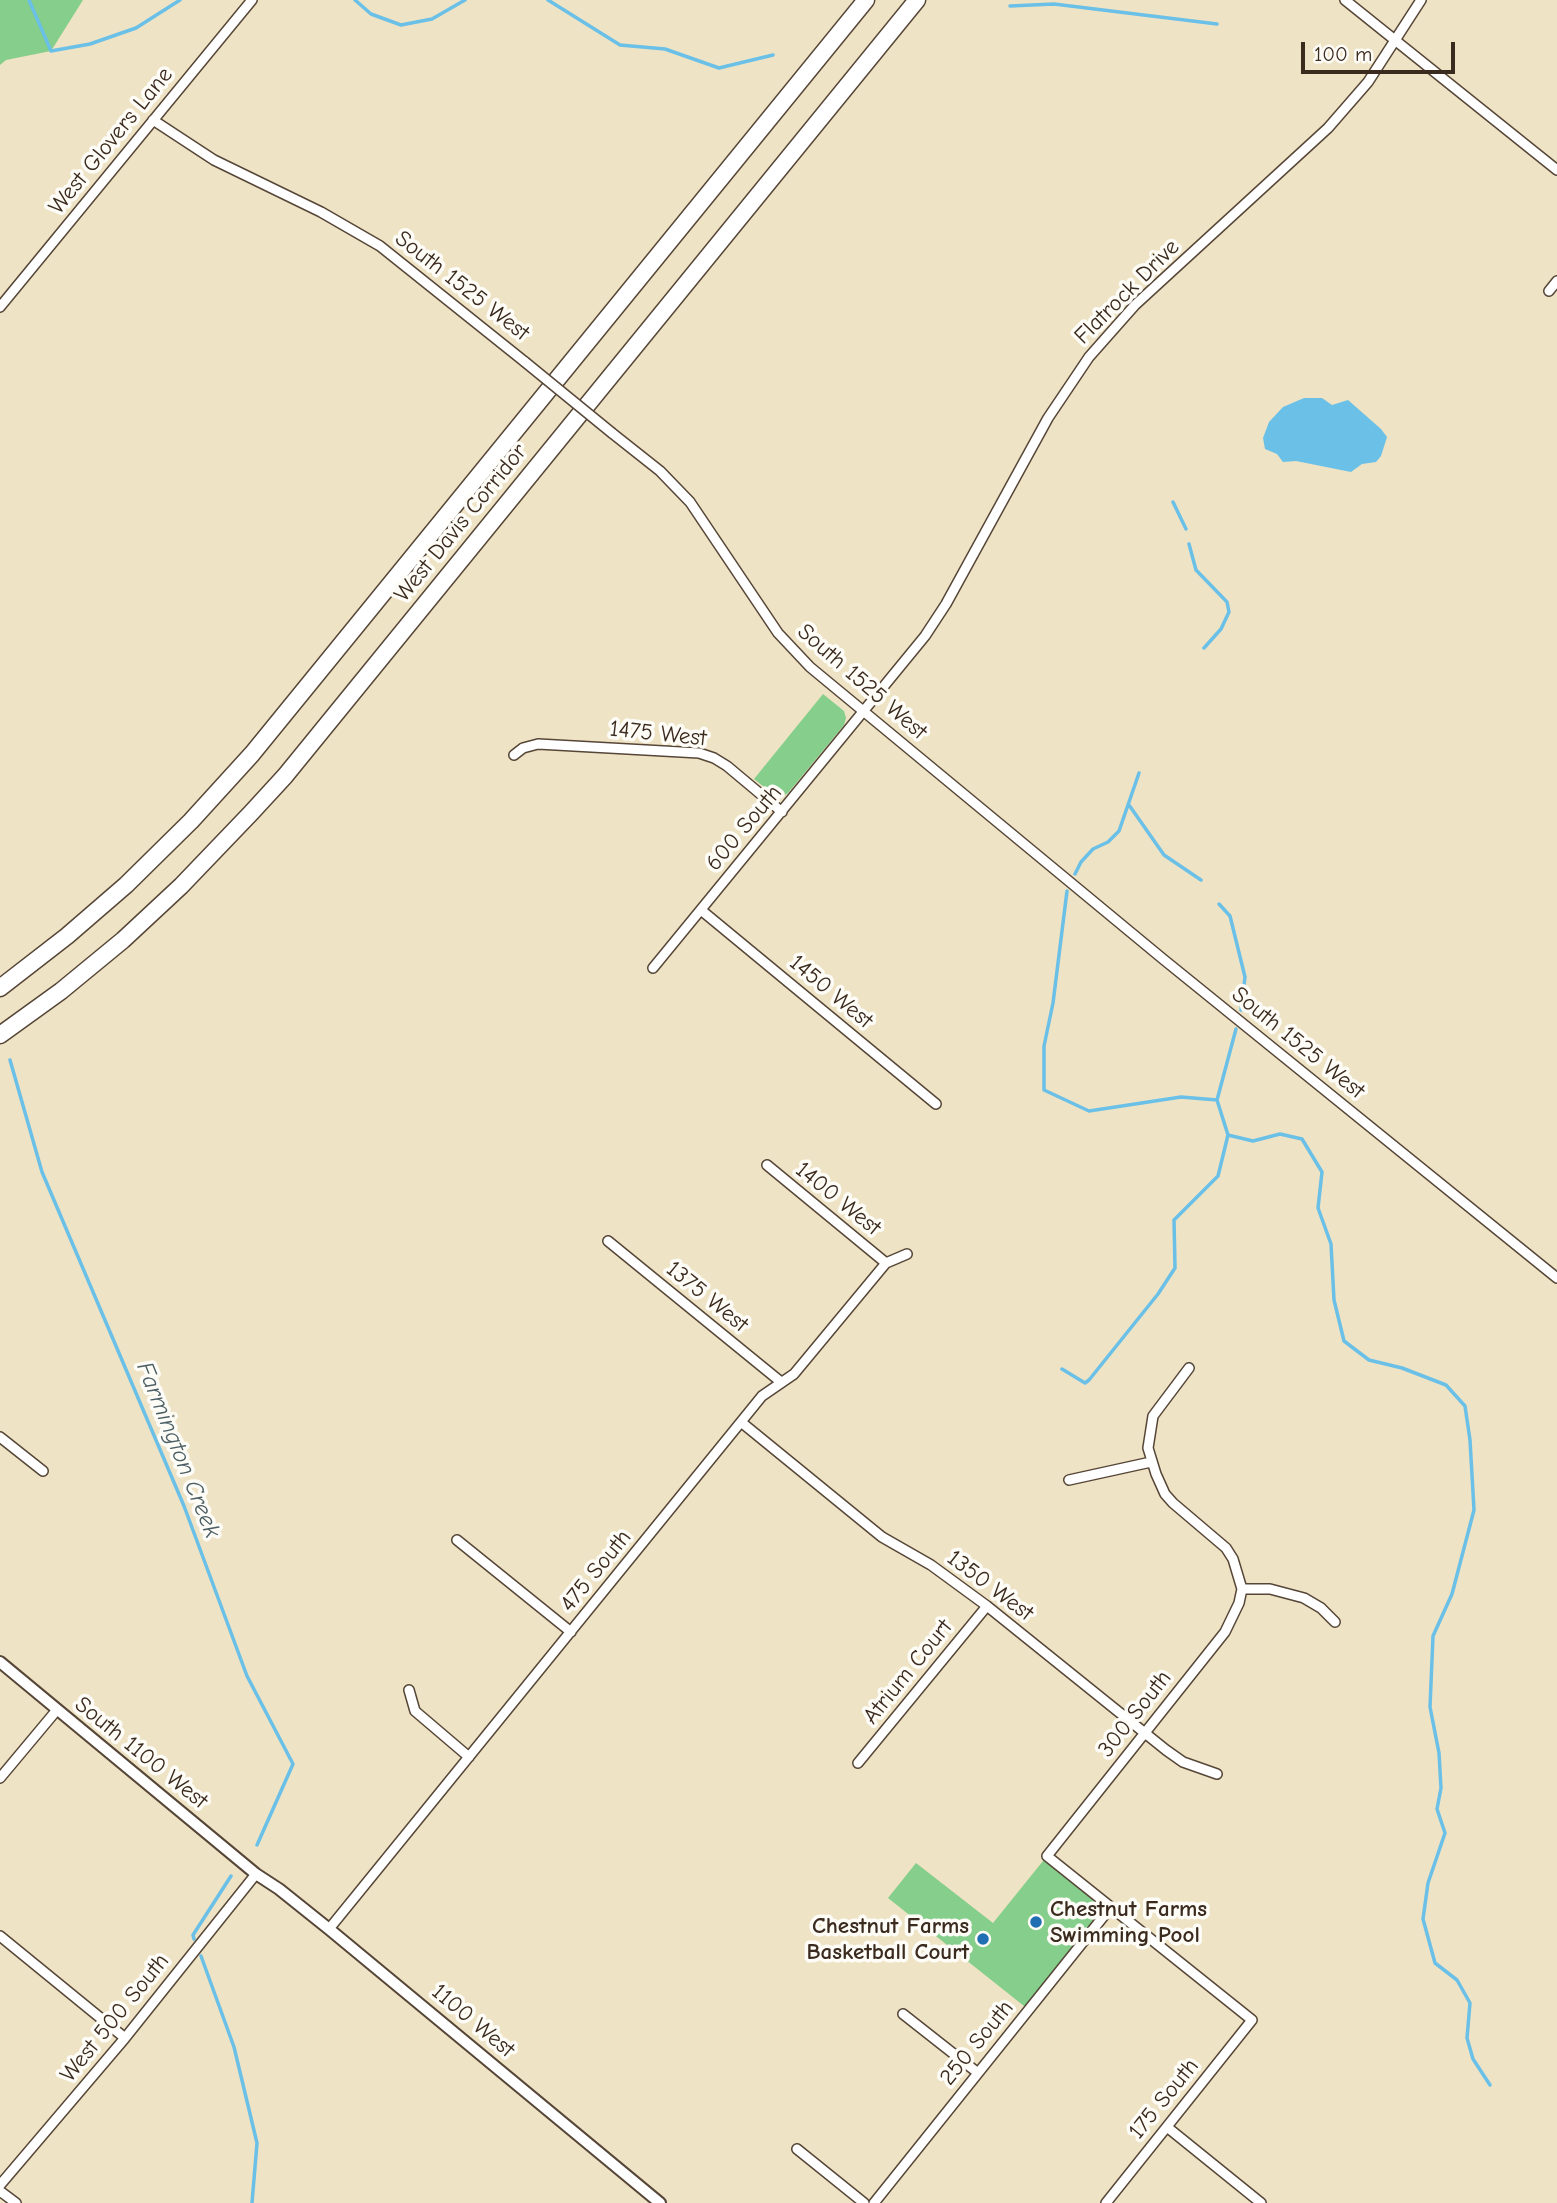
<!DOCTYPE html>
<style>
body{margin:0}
#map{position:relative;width:1557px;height:2203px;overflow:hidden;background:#efe3c5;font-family:"Comic Neue",sans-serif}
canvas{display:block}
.scale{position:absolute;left:1301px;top:42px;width:154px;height:32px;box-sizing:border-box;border:4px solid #3b2a1e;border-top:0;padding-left:9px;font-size:21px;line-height:24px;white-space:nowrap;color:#3b2a1e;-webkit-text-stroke:5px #fdfcf7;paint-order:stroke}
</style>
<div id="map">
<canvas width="1557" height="2203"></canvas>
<div class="scale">100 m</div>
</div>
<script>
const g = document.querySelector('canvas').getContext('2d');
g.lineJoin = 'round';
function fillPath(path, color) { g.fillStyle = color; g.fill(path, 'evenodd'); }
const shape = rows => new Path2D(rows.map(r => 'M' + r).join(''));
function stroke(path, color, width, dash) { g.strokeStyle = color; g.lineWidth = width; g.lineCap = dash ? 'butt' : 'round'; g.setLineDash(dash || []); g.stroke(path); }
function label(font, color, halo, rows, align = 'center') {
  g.font = font + ' "Comic Neue",sans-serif'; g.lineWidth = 7; g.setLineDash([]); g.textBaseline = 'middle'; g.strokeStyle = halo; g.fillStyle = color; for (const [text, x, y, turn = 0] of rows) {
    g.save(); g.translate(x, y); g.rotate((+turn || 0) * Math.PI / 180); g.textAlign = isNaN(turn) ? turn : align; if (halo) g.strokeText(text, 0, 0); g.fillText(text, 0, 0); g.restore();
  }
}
const green = shape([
 [0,0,83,0,51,51,6,60,0,65],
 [823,694,844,711,846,718,844,725,788,793,783,796,773,794,754,779],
 [1047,1856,1111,1907,1029,2010,888,1898,916,1863,993,1923]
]);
const water = shape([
 [1304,398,1322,398,1332,405,1348,400,1381,429,1387,437,1381,456,1376,462,1362,464,1351,472,1296,461,1283,462,1277,454,1265,449,1263,438,1269,422,1283,407]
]);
const stream = shape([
 [29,0,51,51,90,44,136,28,180,0],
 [355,0,371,14,401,25,432,19,465,0],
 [548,0,620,45,665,49,719,68,773,55],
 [1010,6,1054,4,1217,24],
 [1173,502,1186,529],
 [1189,544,1196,570,1227,602,1229,612,1221,629,1204,648],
 [1129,805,1164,855,1201,880],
 [1075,874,1081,862,1093,849,1108,842,1119,831,1139,773],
 [1067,891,1053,1003,1044,1046,1044,1090,1089,1111,1181,1097,1217,1100],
 [1219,904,1230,916,1245,977,1241,1010],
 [1236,1029,1217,1100,1228,1135,1253,1141,1280,1134,1302,1139,1322,1172,1318,1208,1331,1244,1334,1300,1344,1341,1369,1360,1402,1368,1446,1385,1465,1406,1470,1440,1474,1510,1452,1594,1433,1636,1430,1707,1439,1753,1441,1788,1437,1809,1445,1833,1428,1883,1423,1919,1435,1963,1457,1980,1470,2003,1467,2038,1473,2059,1490,2085],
 [10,1060,42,1172,184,1506,247,1676,293,1764,257,1845],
 [1062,1369,1085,1383,1089,1380,1158,1294,1175,1268,1174,1220,1218,1176,1228,1135],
 [194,1939,193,1935,231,1876],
 [201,1956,234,2047,257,2143,252,2203]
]);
const minor = shape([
 [1345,0,1557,170],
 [153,120,214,160,321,212,380,246,525,362],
 [1549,291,1557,281],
 [0,307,252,0],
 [612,433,660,471,690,502,778,633,810,667,1163,959,1557,1278],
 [514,755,523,748,538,744,699,753,714,758,727,766,782,812],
 [701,910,936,1104],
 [653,968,925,636,946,604,1048,418,1089,357,1135,305,1328,128,1368,82,1421,0],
 [767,1165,886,1263],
 [608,1241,781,1382],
 [741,1422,882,1537,931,1565,987,1606,1166,1750,1183,1762,1217,1774],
 [0,1437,43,1471],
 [1069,1480,1151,1462],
 [457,1540,571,1632],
 [1242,1589,1270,1589,1304,1598,1321,1608,1335,1622],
 [409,1690,415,1711,469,1757],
 [858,1763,987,1606],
 [0,1778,56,1711],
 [329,1929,762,1396,794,1374,886,1263,907,1254],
 [0,1936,125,2038],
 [903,2014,978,2073],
 [1167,2127,1261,2203],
 [797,2149,864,2203],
 [0,2185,125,2038,256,1874],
 [0,2191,16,2203],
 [874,2203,1111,1907],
 [1106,2203,1252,2020,1047,1856,1225,1632,1239,1603,1242,1589,1233,1559,1226,1548,1173,1503,1165,1494,1156,1474,1148,1448,1153,1416,1189,1368]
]);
const tertiary = shape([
 [0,1662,256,1874,279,1889,329,1929,660,2203]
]);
const motorway = shape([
 [0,988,67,936,126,885,191,821,252,754,866,0],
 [0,1035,61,991,123,940,181,886,251,813,285,776,917,0]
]);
const minorBridge = shape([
 [525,362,612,433]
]);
const markers = [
 [1036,1922,7,"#1f6fb2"],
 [983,1939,7,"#1f6fb2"]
];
const streetNames = [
 ["West Glovers Lane",111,141,-51],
 ["South 1525 West",462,286,38],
 ["Flatrock Drive",1127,292,-45],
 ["West Davis Corridor",461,523,-51],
 ["South 1525 West",862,682,41],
 ["1475 West",658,734,6],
 ["600 South",744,828,-50],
 ["1450 West",831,992,40],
 ["South 1525 West",1298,1043,39],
 ["1400 West",838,1199,39],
 ["1375 West",707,1297,39],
 ["475 South",596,1571,-51],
 ["1350 West",990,1586,37],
 ["Atrium Court",908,1672,-51],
 ["300 South",1135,1714,-52],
 ["South 1100 West",141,1753,39],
 ["West 500 South",115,2018,-51],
 ["1100 West",473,2021,40],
 ["250 South",977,2043,-51],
 ["175 South",1164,2099,-51]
];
const poiNames = [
 ["Chestnut Farms",1050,1909],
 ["Swimming Pool",1050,1935],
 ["Chestnut Farms",969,1926,"right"],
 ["Basketball Court",969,1952,"right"]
];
const waterNames = [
 ["Farmington Creek",178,1450,68]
];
fillPath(green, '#85ce8b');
fillPath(water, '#6ac0e7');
stroke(stream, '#6ac0e7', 3.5);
stroke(minor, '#564637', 12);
stroke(tertiary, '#564637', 14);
stroke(motorway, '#564637', 19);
stroke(minor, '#fff', 9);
stroke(tertiary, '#fff', 10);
stroke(motorway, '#fff', 16);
stroke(minorBridge, '#564637', 12, []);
stroke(minorBridge, '#fff', 9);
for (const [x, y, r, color] of markers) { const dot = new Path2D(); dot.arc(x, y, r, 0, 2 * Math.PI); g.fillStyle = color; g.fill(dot); stroke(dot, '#fdfcf7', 2.5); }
label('23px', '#3b2a1e', '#fdfcf7', streetNames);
label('bold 23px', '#3b2a1e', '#fdfcf7', poiNames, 'left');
label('italic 24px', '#4b5e64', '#fdfcf7', waterNames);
</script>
